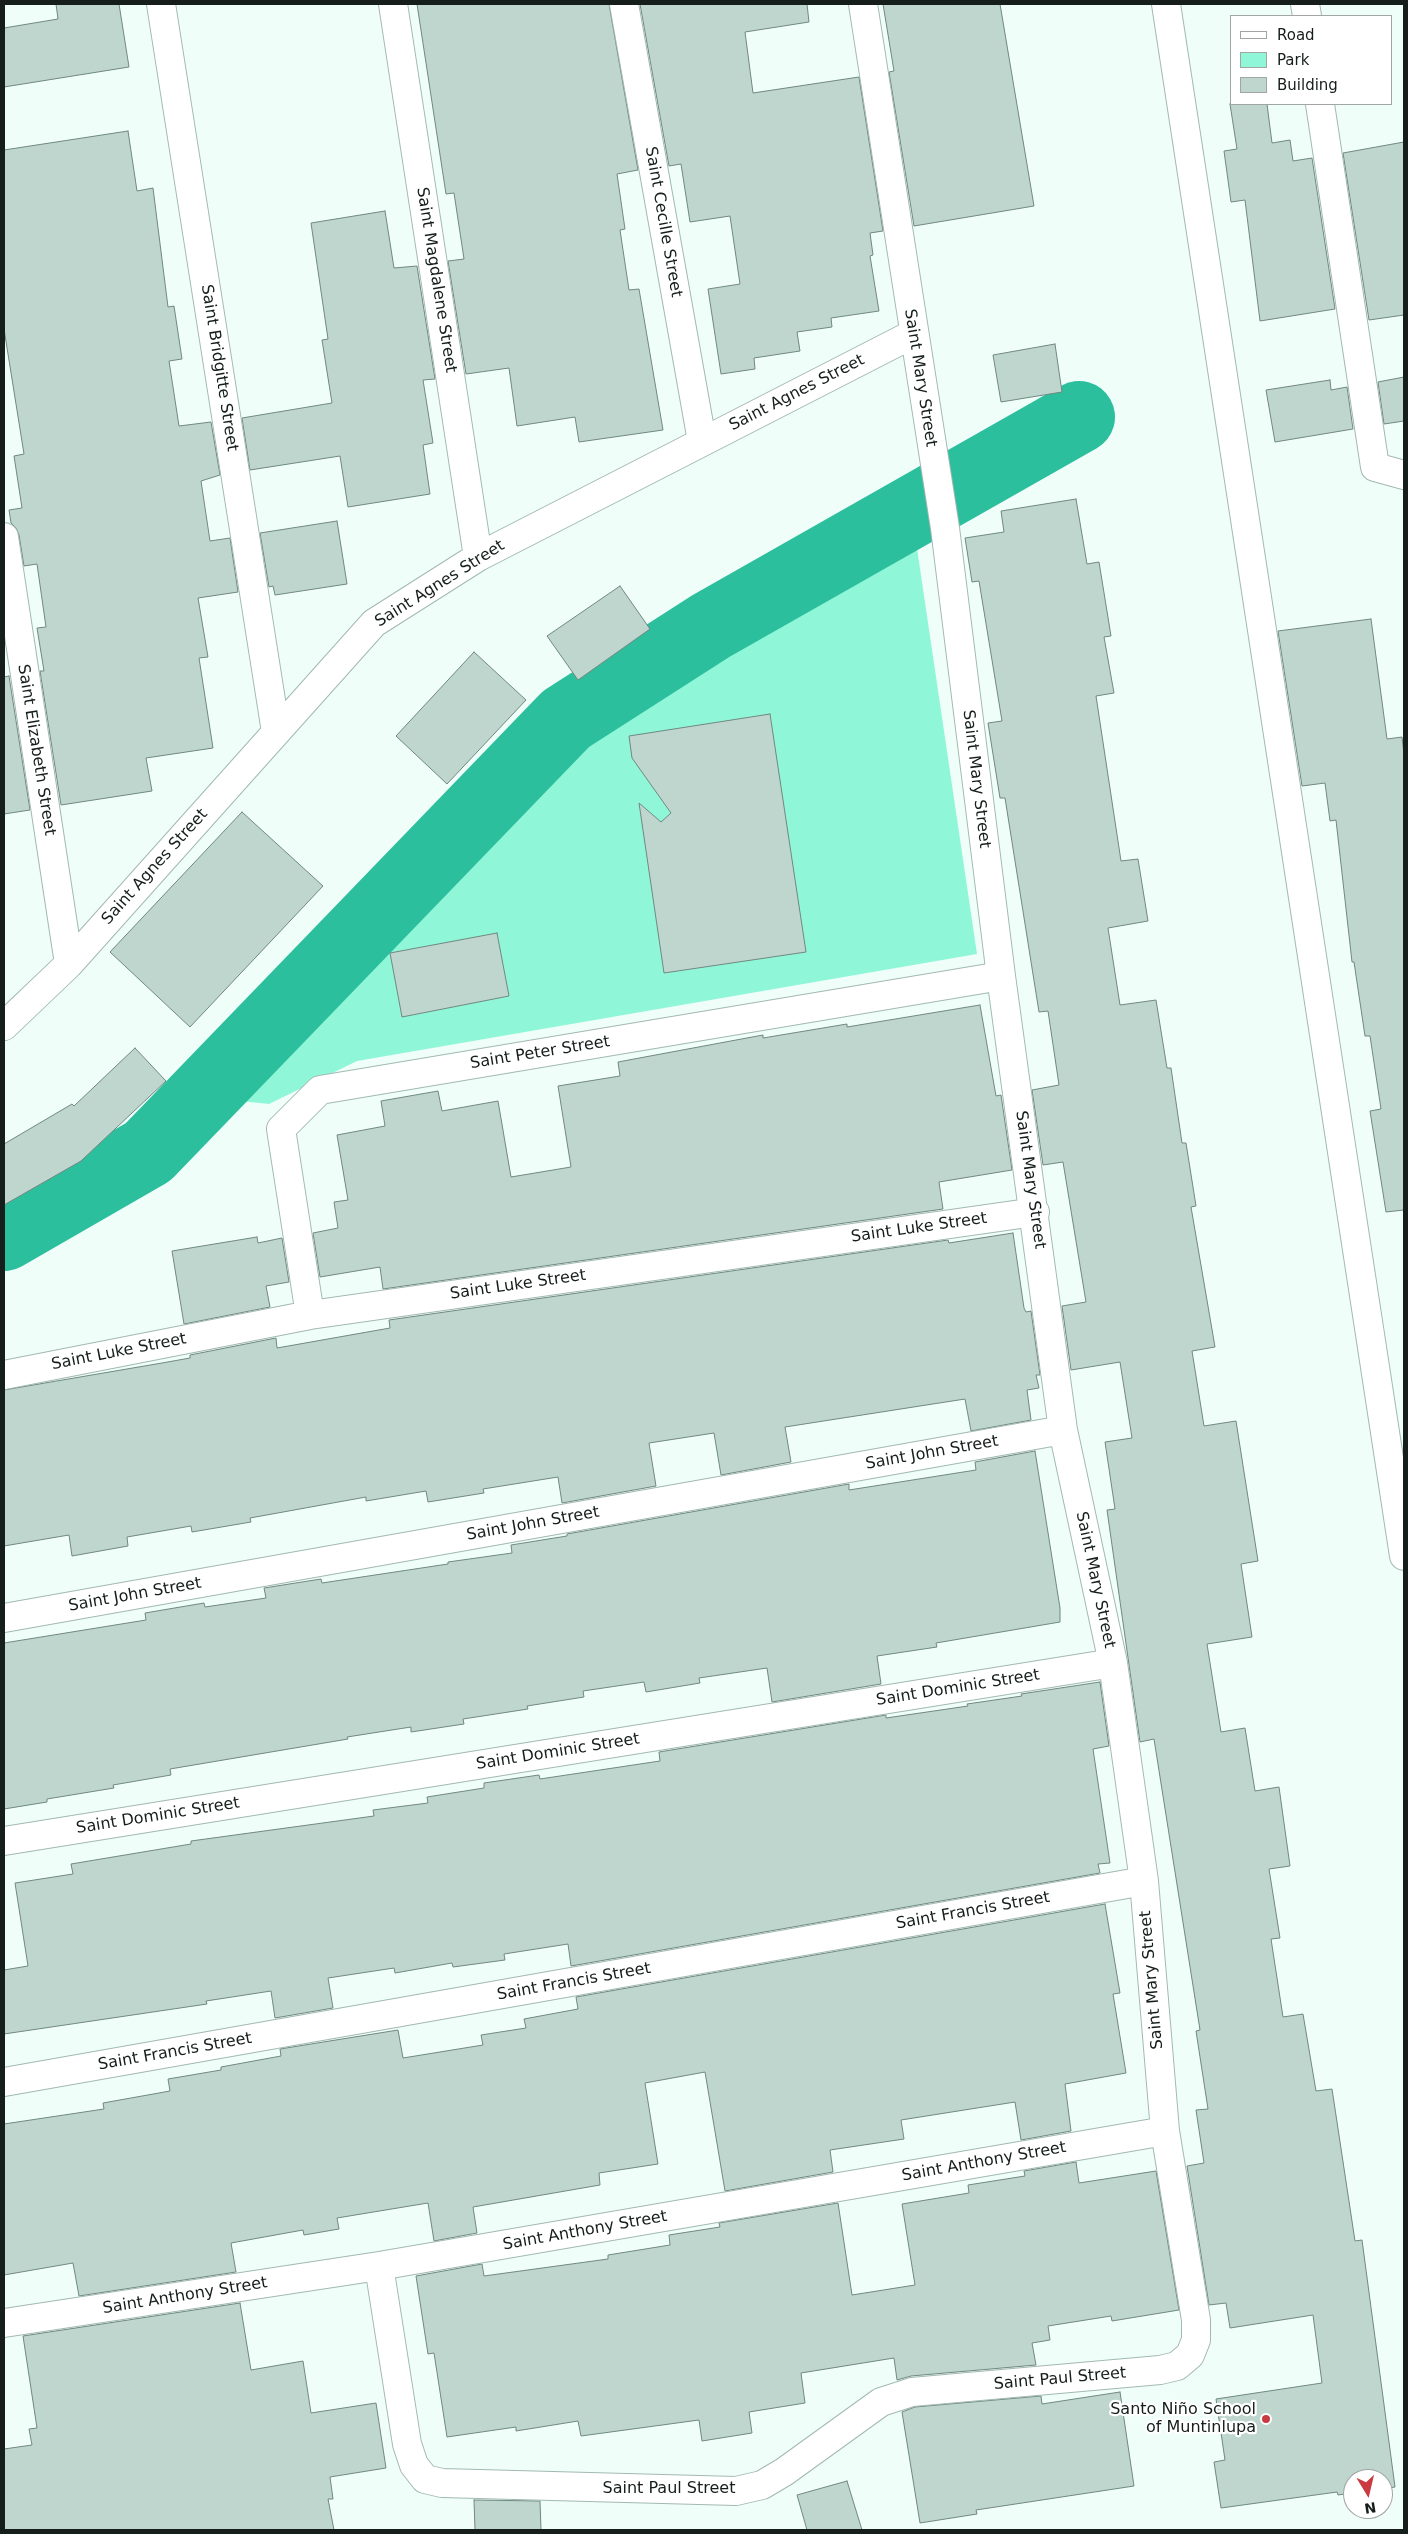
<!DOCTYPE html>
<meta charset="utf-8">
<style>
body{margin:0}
#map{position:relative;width:1408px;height:2534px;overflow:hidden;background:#effef9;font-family:"DejaVu Sans",sans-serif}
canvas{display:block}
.frame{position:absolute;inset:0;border:5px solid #151e1b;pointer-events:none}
.legend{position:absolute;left:1230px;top:15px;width:162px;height:90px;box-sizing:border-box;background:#fff;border:1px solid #a1a5a4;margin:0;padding:6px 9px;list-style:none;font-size:15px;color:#151e1b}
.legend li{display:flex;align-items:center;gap:10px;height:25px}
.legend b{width:25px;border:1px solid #a1a5a4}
.north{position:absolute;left:1343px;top:2469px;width:50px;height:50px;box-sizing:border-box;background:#fff;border:1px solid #a1a5a4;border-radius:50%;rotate:171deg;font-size:14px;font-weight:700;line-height:20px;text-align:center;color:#151e1b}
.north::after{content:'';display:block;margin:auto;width:18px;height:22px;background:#ca3a41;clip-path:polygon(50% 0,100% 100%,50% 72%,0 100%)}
</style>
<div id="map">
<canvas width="1408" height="2534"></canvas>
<div class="frame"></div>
<ul class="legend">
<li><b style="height:6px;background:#fff"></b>Road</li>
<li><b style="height:14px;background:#8ff7d8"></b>Park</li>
<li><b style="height:14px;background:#bed6ce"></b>Building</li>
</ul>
<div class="north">N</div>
</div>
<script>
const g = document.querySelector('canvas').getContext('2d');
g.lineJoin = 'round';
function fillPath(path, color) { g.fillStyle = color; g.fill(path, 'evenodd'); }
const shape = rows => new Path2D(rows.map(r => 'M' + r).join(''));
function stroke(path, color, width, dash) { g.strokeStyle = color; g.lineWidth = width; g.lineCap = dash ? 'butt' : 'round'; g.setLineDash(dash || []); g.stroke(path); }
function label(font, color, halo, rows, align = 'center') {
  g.font = font + ' "DejaVu Sans",sans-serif'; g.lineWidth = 4.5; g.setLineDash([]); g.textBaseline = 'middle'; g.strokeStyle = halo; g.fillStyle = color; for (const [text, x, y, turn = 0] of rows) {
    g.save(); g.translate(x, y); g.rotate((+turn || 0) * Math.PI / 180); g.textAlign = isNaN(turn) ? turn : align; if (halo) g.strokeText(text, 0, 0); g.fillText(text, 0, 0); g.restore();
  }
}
const green = shape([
 [914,528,977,954,357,1061,269,1104,221,1099,573,739]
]);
const river = shape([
 [4,1235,148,1152,566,719,711,626,1079,417]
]);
const building = shape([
 [56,4,119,4,129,67,4,87,4,28,58,19,56,4],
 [417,4,609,4,638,170,617,174,625,229,620,230,629,290,639,289,663,430,579,442,575,417,517,426,509,368,466,374,448,261,464,259,454,193,446,194,417,4],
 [640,4,807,4,809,22,745,32,753,93,859,77,883,231,870,233,873,255,870,256,879,311,831,318,832,327,797,332,800,351,754,358,755,369,721,374,708,289,740,284,730,216,690,222,681,164,669,166,640,4],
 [883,4,1000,4,1034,206,914,226,889,72,894,71,883,4],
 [1230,104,1267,104,1272,143,1290,140,1293,161,1312,158,1335,309,1260,321,1245,200,1231,202,1224,151,1237,149,1230,104],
 [128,131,137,191,153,188,168,307,174,306,182,359,169,361,179,426,211,422,220,475,201,481,210,541,230,538,238,592,198,598,208,657,199,658,213,748,146,758,152,791,61,805,40,671,44,671,37,628,46,627,37,564,24,566,19,535,16,528,11,523,9,510,22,508,14,456,24,454,4,329,4,150,128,131],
 [1404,142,1404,315,1369,320,1343,153,1404,142],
 [385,211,394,268,417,266,435,379,423,380,433,443,423,445,430,494,348,507,340,456,250,470,242,418,332,403,322,340,328,339,311,223,385,211],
 [1055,344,1062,392,1001,402,993,355,1055,344],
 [1404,377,1404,421,1384,424,1378,382,1404,377],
 [1330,380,1331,390,1347,387,1353,429,1275,442,1266,390,1330,380],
 [1076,499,1087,564,1099,562,1111,636,1104,637,1114,693,1096,696,1121,861,1138,859,1148,921,1108,928,1120,1005,1156,1000,1167,1068,1171,1068,1182,1143,1186,1143,1196,1206,1191,1207,1215,1347,1192,1351,1204,1426,1236,1421,1258,1561,1241,1564,1252,1637,1207,1644,1221,1732,1245,1728,1255,1791,1279,1787,1290,1866,1269,1869,1280,1938,1271,1939,1283,2017,1303,2014,1316,2091,1332,2089,1355,2241,1362,2240,1395,2487,1383,2489,1383,2479,1353,2479,1353,2493,1338,2495,1337,2492,1221,2508,1214,2462,1225,2460,1216,2399,1322,2383,1313,2315,1230,2328,1226,2303,1209,2305,1187,2166,1204,2163,1196,2110,1208,2109,1196,2031,1200,2030,1154,1739,1140,1742,1107,1510,1115,1509,1105,1442,1132,1438,1120,1362,1071,1370,1062,1306,1086,1302,1063,1162,1043,1165,1032,1090,1059,1085,1048,1011,1039,1012,1005,798,1000,798,988,723,1002,721,979,581,972,582,965,538,1004,532,1001,511,1076,499],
 [337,521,347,584,275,595,273,586,269,587,260,533,337,521],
 [620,586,650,629,578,680,547,636,620,586],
 [1371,619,1387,739,1402,737,1404,754,1404,1210,1386,1212,1370,1111,1381,1109,1370,1036,1365,1036,1354,962,1352,962,1336,820,1330,821,1325,783,1302,786,1278,631,1371,619],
 [474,652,526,700,447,784,396,736,474,652],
 [9,676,30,810,4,814,4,677,9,676],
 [770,714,806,952,664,973,639,803,661,822,671,813,632,758,629,736,770,714],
 [242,812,323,886,190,1027,110,952,242,812],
 [497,933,509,996,402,1017,390,953,497,933],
 [980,1005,996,1096,1001,1095,1012,1170,939,1182,943,1209,383,1289,380,1267,320,1277,313,1233,338,1228,334,1202,348,1200,337,1135,385,1126,381,1101,438,1091,442,1111,498,1101,511,1177,571,1167,558,1086,620,1076,618,1062,763,1035,763,1038,847,1024,847,1027,980,1005],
 [135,1048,166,1081,81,1161,4,1205,4,1144,72,1104,74,1106,135,1048],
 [1013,1233,1024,1308,1026,1312,1031,1311,1040,1375,1036,1375,1039,1388,1027,1390,1031,1420,971,1431,965,1399,785,1427,791,1462,721,1475,714,1433,649,1443,656,1486,562,1503,558,1477,483,1489,484,1493,428,1502,426,1491,366,1501,366,1497,250,1518,251,1522,192,1532,191,1526,127,1537,128,1546,72,1556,69,1535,4,1546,4,1390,162,1363,190,1358,190,1355,276,1338,277,1348,390,1328,389,1320,948,1240,949,1243,1013,1233],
 [257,1237,258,1243,282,1238,289,1282,266,1286,270,1307,184,1324,172,1251,257,1237],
 [1035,1451,1060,1608,1060,1622,936,1643,937,1647,877,1656,881,1684,772,1702,767,1668,699,1678,700,1683,646,1692,644,1682,583,1691,584,1697,527,1706,528,1709,463,1719,464,1724,411,1732,411,1727,347,1737,348,1739,170,1769,171,1775,113,1785,114,1788,47,1799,47,1802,4,1809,4,1643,146,1620,145,1613,204,1603,205,1607,266,1598,264,1588,321,1579,322,1583,448,1564,448,1562,512,1553,511,1545,567,1536,567,1534,849,1484,849,1490,976,1470,975,1462,1035,1451],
 [1100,1682,1109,1746,1093,1749,1110,1863,1098,1864,1100,1873,571,1966,568,1944,504,1954,505,1960,453,1967,452,1963,395,1973,394,1968,328,1978,333,2008,275,2018,271,1991,206,2001,207,2004,4,2034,4,1970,28,1966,15,1883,73,1874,71,1864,191,1844,191,1841,374,1816,373,1810,428,1803,427,1797,484,1788,484,1783,539,1775,540,1779,660,1761,659,1752,886,1715,886,1718,968,1706,967,1704,1022,1696,1021,1694,1100,1682],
 [1105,1904,1120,1993,1113,1994,1126,2073,1065,2084,1071,2131,1021,2140,1015,2102,901,2120,904,2139,830,2150,833,2172,725,2191,705,2072,645,2083,658,2164,599,2173,600,2185,473,2207,477,2233,434,2241,428,2203,337,2218,339,2229,304,2235,303,2230,231,2243,236,2272,79,2296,73,2263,4,2275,4,2124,104,2109,103,2103,170,2091,168,2079,221,2070,221,2067,281,2056,280,2049,398,2030,403,2058,483,2045,481,2035,526,2028,524,2019,578,2009,576,1997,1105,1904],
 [1076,2162,1079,2183,1156,2171,1179,2310,1112,2321,1111,2316,1048,2326,1050,2340,1032,2343,1036,2365,911,2376,897,2380,894,2358,801,2373,805,2403,749,2412,752,2433,702,2441,699,2420,581,2436,578,2421,516,2431,516,2427,447,2437,434,2353,428,2354,416,2276,482,2264,484,2276,608,2259,608,2255,670,2245,669,2235,720,2227,719,2223,838,2203,852,2295,915,2285,902,2204,969,2193,968,2185,1025,2176,1024,2171,1076,2162],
 [240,2303,251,2370,303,2361,311,2413,376,2403,386,2468,330,2477,333,2499,328,2499,334,2530,4,2530,4,2449,32,2445,29,2429,37,2428,23,2336,240,2303],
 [1120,2392,1134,2486,976,2510,977,2514,920,2523,902,2412,915,2407,1041,2396,1042,2404,1120,2392],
 [847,2481,862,2530,807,2530,797,2495,847,2481],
 [474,2500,540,2501,541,2530,475,2530,474,2500]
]);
const minor = shape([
 [161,4,276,732],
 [393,4,478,557],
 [624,4,702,441],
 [1166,4,1404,1556],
 [1305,4,1307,16],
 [1320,104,1375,467,1404,475],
 [4,537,69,964],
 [4,1026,69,964,374,623,478,557,913,334],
 [310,1315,281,1129,320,1090,1001,976],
 [4,1375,310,1315,1035,1212],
 [4,1618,1063,1430],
 [4,1841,1113,1663],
 [4,2082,1144,1881],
 [379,2266,407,2444,414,2465,425,2479,442,2483,736,2491,762,2485,784,2472,881,2402,912,2392,1160,2370,1177,2366,1190,2355,1196,2340,1196,2320,1165,2131,1144,1881,1113,1663,1063,1430,1001,976,945,528,863,4],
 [4,2323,379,2266,1165,2131]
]);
const markers = [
 [1266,2419,5,"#ca3a41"]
];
const streetNames = [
 ["Saint Cecille Street",663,222,80],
 ["Saint Magdalene Street",436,280,81],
 ["Saint Bridgitte Street",219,368,81],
 ["Saint Mary Street",920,378,81],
 ["Saint Agnes Street",797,393,-27],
 ["Saint Agnes Street",440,584,-32],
 ["Saint Elizabeth Street",36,750,81],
 ["Saint Mary Street",976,779,83],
 ["Saint Agnes Street",155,867,-48],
 ["Saint Peter Street",540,1053,-9],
 ["Saint Mary Street",1030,1180,82],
 ["Saint Luke Street",919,1228,-8],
 ["Saint Luke Street",518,1285,-8],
 ["Saint Luke Street",119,1352,-11],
 ["Saint John Street",932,1453,-10],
 ["Saint John Street",533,1524,-10],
 ["Saint Mary Street",1095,1580,78],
 ["Saint John Street",135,1595,-10],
 ["Saint Dominic Street",958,1688,-9],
 ["Saint Dominic Street",558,1752,-9],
 ["Saint Dominic Street",158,1816,-9],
 ["Saint Francis Street",973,1911,-10],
 ["Saint Mary Street",1152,1980,-95],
 ["Saint Francis Street",574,1982,-10],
 ["Saint Francis Street",175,2052,-10],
 ["Saint Anthony Street",984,2162,-10],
 ["Saint Anthony Street",585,2231,-10],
 ["Saint Anthony Street",185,2296,-9],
 ["Saint Paul Street",1060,2379,-5],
 ["Saint Paul Street",669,2489]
];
const poiNames = [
 ["Santo Niño School",1256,2410],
 ["of Muntinlupa",1256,2428]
];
fillPath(green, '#8ff7d8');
stroke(river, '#2cbf9d', 72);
fillPath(building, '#bed6ce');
stroke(building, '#718880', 1);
stroke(minor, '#a2b9b1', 30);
stroke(minor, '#fff', 28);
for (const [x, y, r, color] of markers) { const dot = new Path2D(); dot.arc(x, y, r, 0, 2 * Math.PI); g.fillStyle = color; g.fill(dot); stroke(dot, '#fff', 2); }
label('16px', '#151e1b', '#fff', streetNames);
label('16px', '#151e1b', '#fff', poiNames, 'right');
</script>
